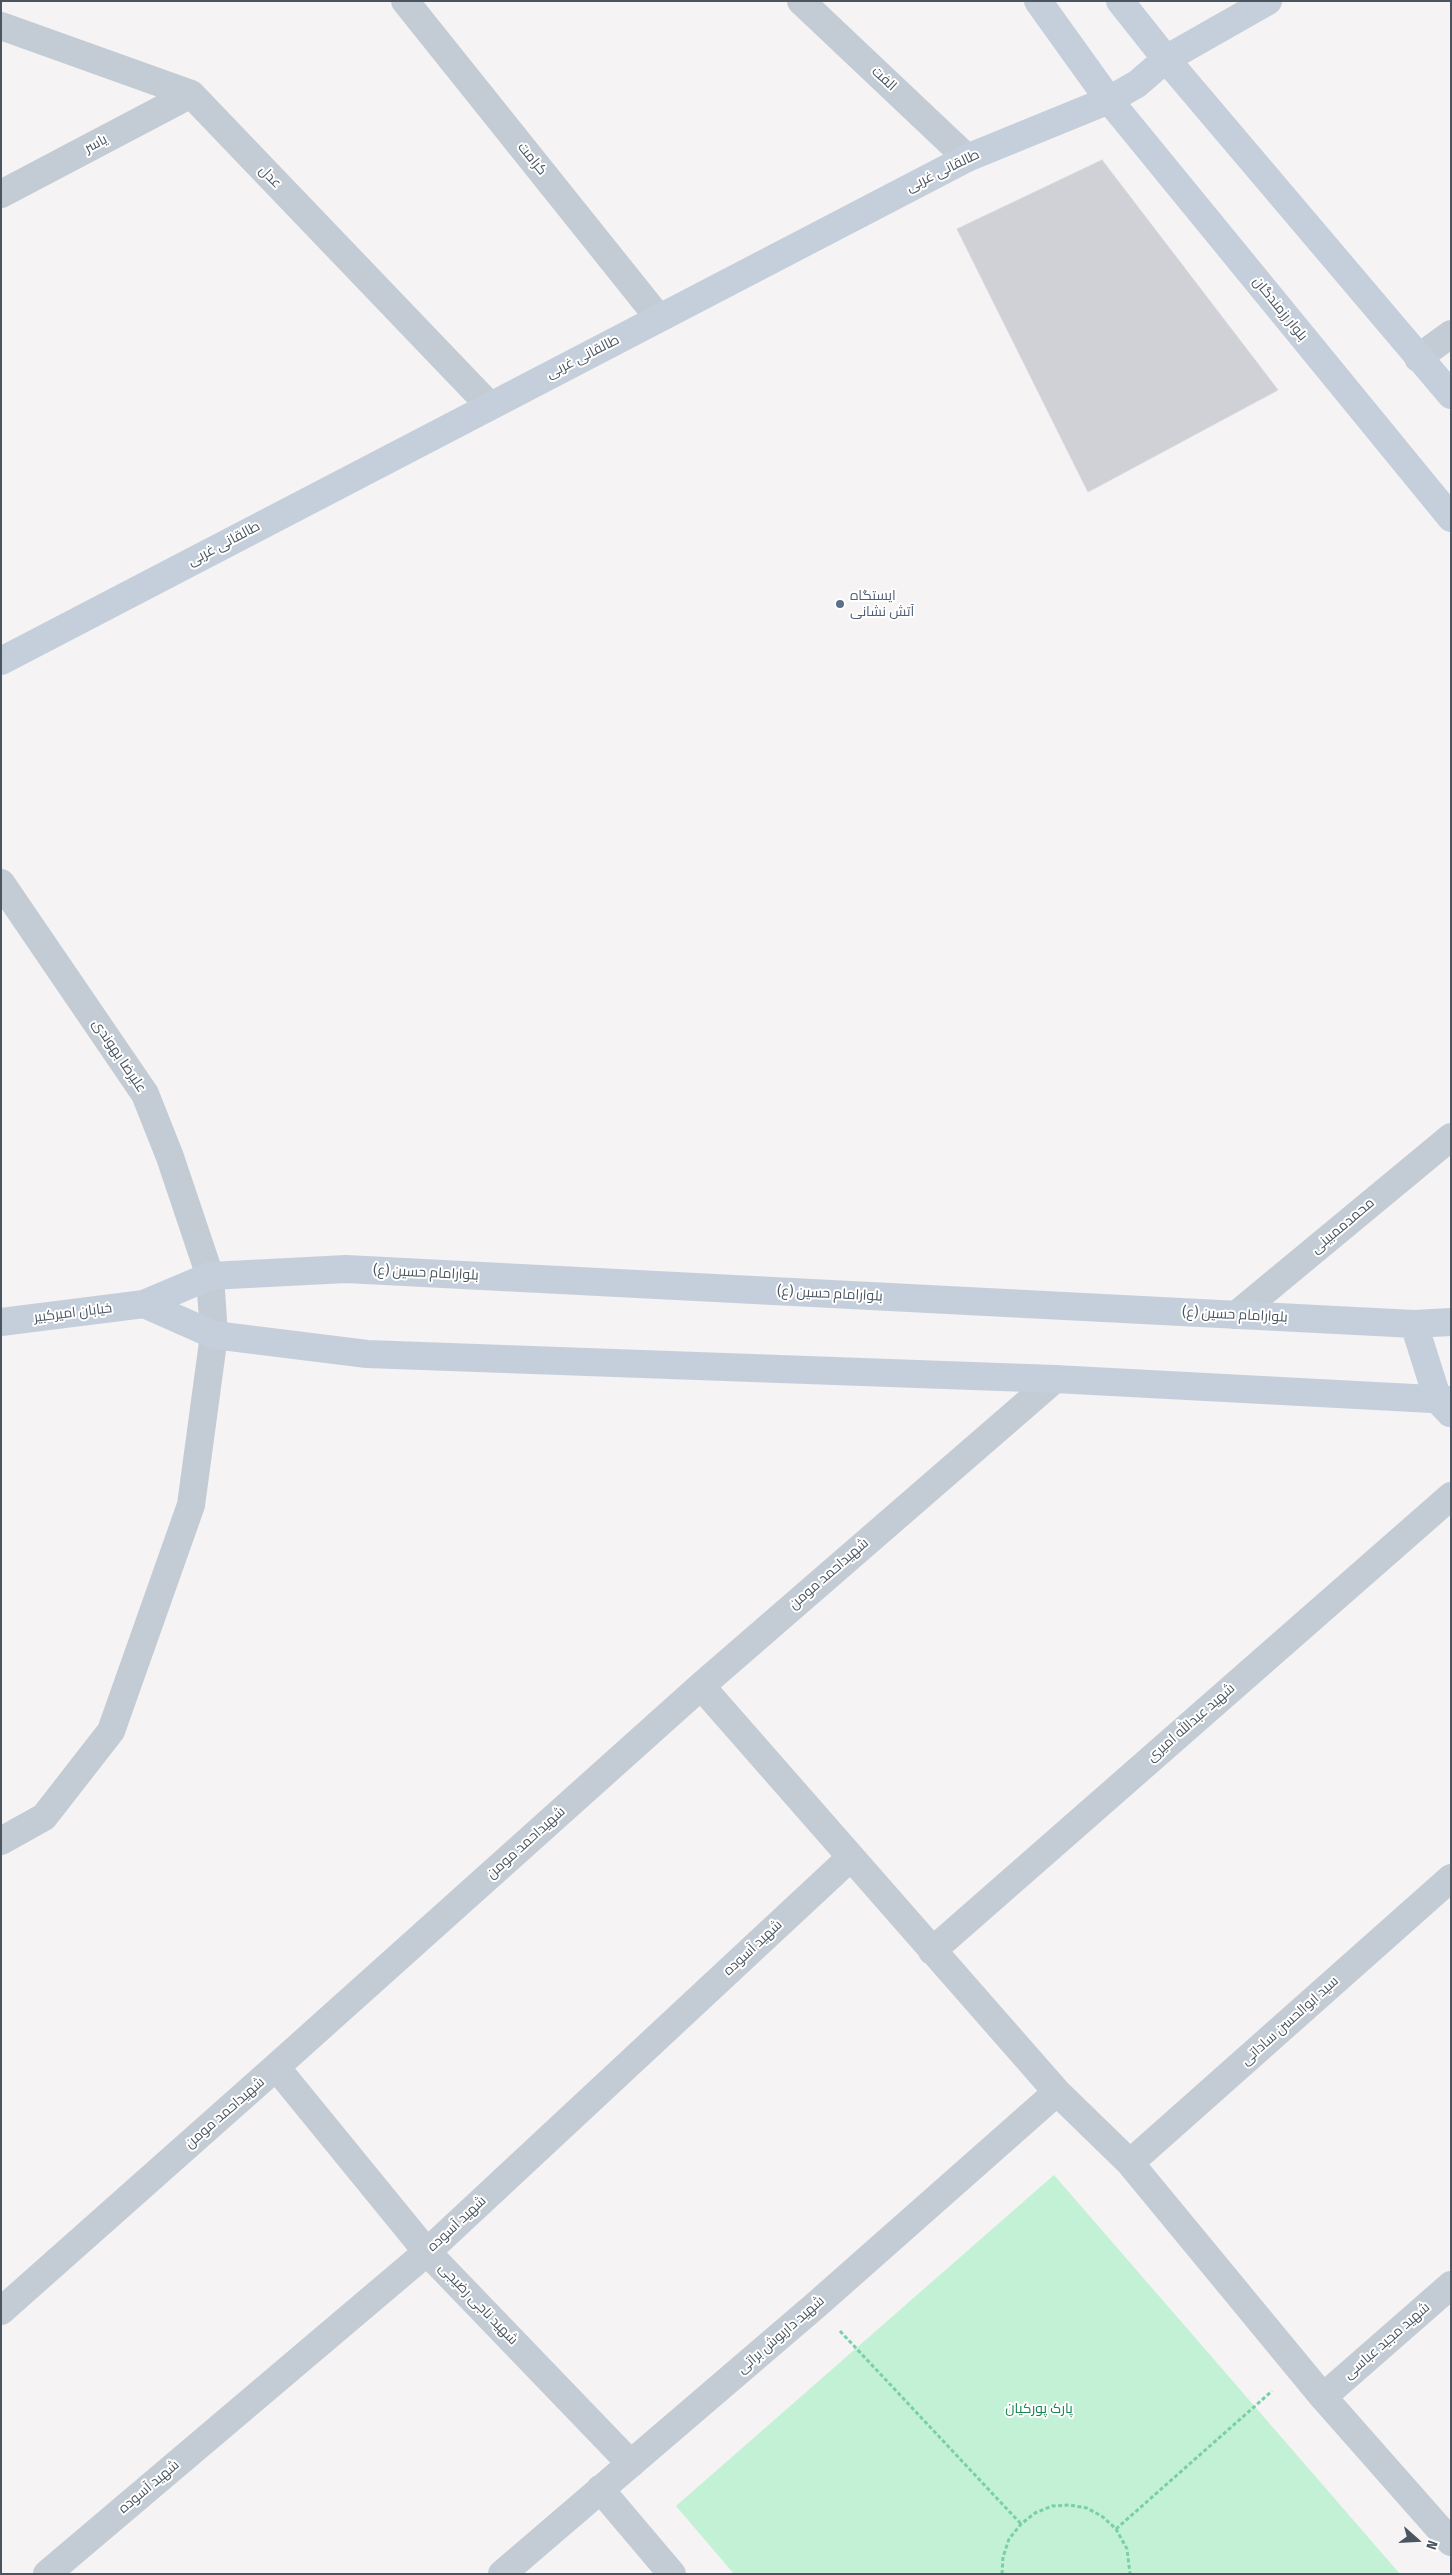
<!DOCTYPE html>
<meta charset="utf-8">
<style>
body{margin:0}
#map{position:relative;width:1452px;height:2575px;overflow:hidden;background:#f5f3f3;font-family:"Fira Sans Condensed",sans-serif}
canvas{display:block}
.frame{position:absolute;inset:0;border:2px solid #4a5560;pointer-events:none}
.north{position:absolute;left:1392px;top:2515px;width:50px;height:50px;-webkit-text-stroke:4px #fff;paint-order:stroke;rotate:109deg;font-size:14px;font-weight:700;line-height:20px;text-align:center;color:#4a5560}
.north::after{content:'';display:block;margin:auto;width:18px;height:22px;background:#4a5560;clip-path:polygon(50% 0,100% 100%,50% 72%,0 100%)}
</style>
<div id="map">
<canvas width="1452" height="2575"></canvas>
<div class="frame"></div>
<div class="north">N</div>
</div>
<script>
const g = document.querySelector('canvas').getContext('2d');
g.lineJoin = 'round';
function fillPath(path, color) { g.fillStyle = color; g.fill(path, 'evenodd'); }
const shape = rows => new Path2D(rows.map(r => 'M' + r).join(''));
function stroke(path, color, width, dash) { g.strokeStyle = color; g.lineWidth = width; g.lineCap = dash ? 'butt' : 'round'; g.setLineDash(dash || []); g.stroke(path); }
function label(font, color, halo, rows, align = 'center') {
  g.font = font + ' "Fira Sans Condensed",Cairo,sans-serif'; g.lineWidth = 4; g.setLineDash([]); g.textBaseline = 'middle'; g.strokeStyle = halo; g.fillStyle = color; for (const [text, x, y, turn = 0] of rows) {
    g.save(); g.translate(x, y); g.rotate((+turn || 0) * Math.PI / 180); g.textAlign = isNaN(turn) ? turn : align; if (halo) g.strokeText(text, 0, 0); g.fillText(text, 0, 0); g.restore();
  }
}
const green = shape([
 [1054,2175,1400,2574,734,2574,676,2506]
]);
const building = shape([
 [1102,160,1278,390,1088,492,957,229,1102,160]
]);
const path = shape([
 [840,2331,1021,2524],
 [1116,2529,1272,2391],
 [1002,2574,1003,2557,1009,2539,1021,2524,1035,2513,1052,2506,1069,2505,1087,2508,1103,2517,1116,2529,1127,2549,1130,2574]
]);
const street = shape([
 [405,1,658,317],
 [801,1,967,158],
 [1,26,191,94,489,405],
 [1,194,191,94],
 [1418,358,1451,334],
 [1,883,145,1094,170,1157,210,1276,214,1335,191,1505,111,1731,44,1817,1,1841],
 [1236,1315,1451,1137],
 [701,1686,1057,2092,1130,2163,1323,2397,1451,2542],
 [932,1951,1451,1496],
 [276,2067,427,2252,631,2464],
 [1130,2163,1451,1878],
 [1,2311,276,2067,701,1686,1055,1379],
 [1323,2397,1451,2285],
 [600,2489,672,2574],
 [47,2574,427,2252,851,1857],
 [502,2574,816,2305,1057,2092]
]);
const secondary = shape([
 [1038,1,1109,100,1451,518],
 [1120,1,1166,59,1451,395],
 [1,661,967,158,1109,100,1137,84,1166,59,1268,1],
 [144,1304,214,1335,367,1354,1055,1379,1451,1400],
 [1,1322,144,1304,210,1276,346,1269,1414,1324,1451,1322],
 [1414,1324,1438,1400,1450,1413]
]);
const markers = [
 [840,604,5,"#5c6f8a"]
];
const streetNames = [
 ["الفت",884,79,43],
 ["یاسر",96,144,-28],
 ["کرامت",532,159,51],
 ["طالقانی غربی",943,171,-26],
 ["عدل",270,177,46],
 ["بلوار رزمندگان",1280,309,51],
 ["طالقانی غربی",583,357,-27],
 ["طالقانی غربی",224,544,-28],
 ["علیرضا بهوندی",119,1056,56],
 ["محمدممبینی",1343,1226,-40],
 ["بلوارامام حسین (ع)",426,1273,3],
 ["بلوارامام حسین (ع)",830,1294,3],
 ["خیابان امیرکبیر",73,1313,-7],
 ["بلوارامام حسین (ع)",1235,1315,3],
 ["شهیداحمد مومن",829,1574,-41],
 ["شهید عبدالله امیری",1191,1723,-41],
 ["شهیداحمد مومن",526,1843,-42],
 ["شهید آسوده",753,1948,-43],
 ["سید ابوالحسن ساداتی",1290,2021,-42],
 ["شهیداحمد مومن",225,2113,-41],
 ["شهید آسوده",457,2224,-43],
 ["شهید ناجی رضیجی",478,2304,46],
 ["شهید داریوش براتی",781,2335,-41],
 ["شهید مجید عباسی",1387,2341,-41],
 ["شهید آسوده",149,2487,-40]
];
const serviceNames = [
 ["ایستگاه",850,596],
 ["آتش نشانی",850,612]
];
const parkNames = [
 ["پارک پورکیان",1039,2409]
];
fillPath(green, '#c2f1d5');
fillPath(building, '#cfd1d7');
stroke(building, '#d7d8de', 1);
stroke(path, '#7ad0a6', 3, [4, 2.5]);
stroke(street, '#c3ccd4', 28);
stroke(secondary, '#c5cfdb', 28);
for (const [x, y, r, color] of markers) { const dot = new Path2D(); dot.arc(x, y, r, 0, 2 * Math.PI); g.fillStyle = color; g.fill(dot); stroke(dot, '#fff', 2); }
label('14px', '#4a5560', '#fff', streetNames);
label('14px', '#4e5e75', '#fff', serviceNames, 'left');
label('14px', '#17854f', '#fff', parkNames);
</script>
